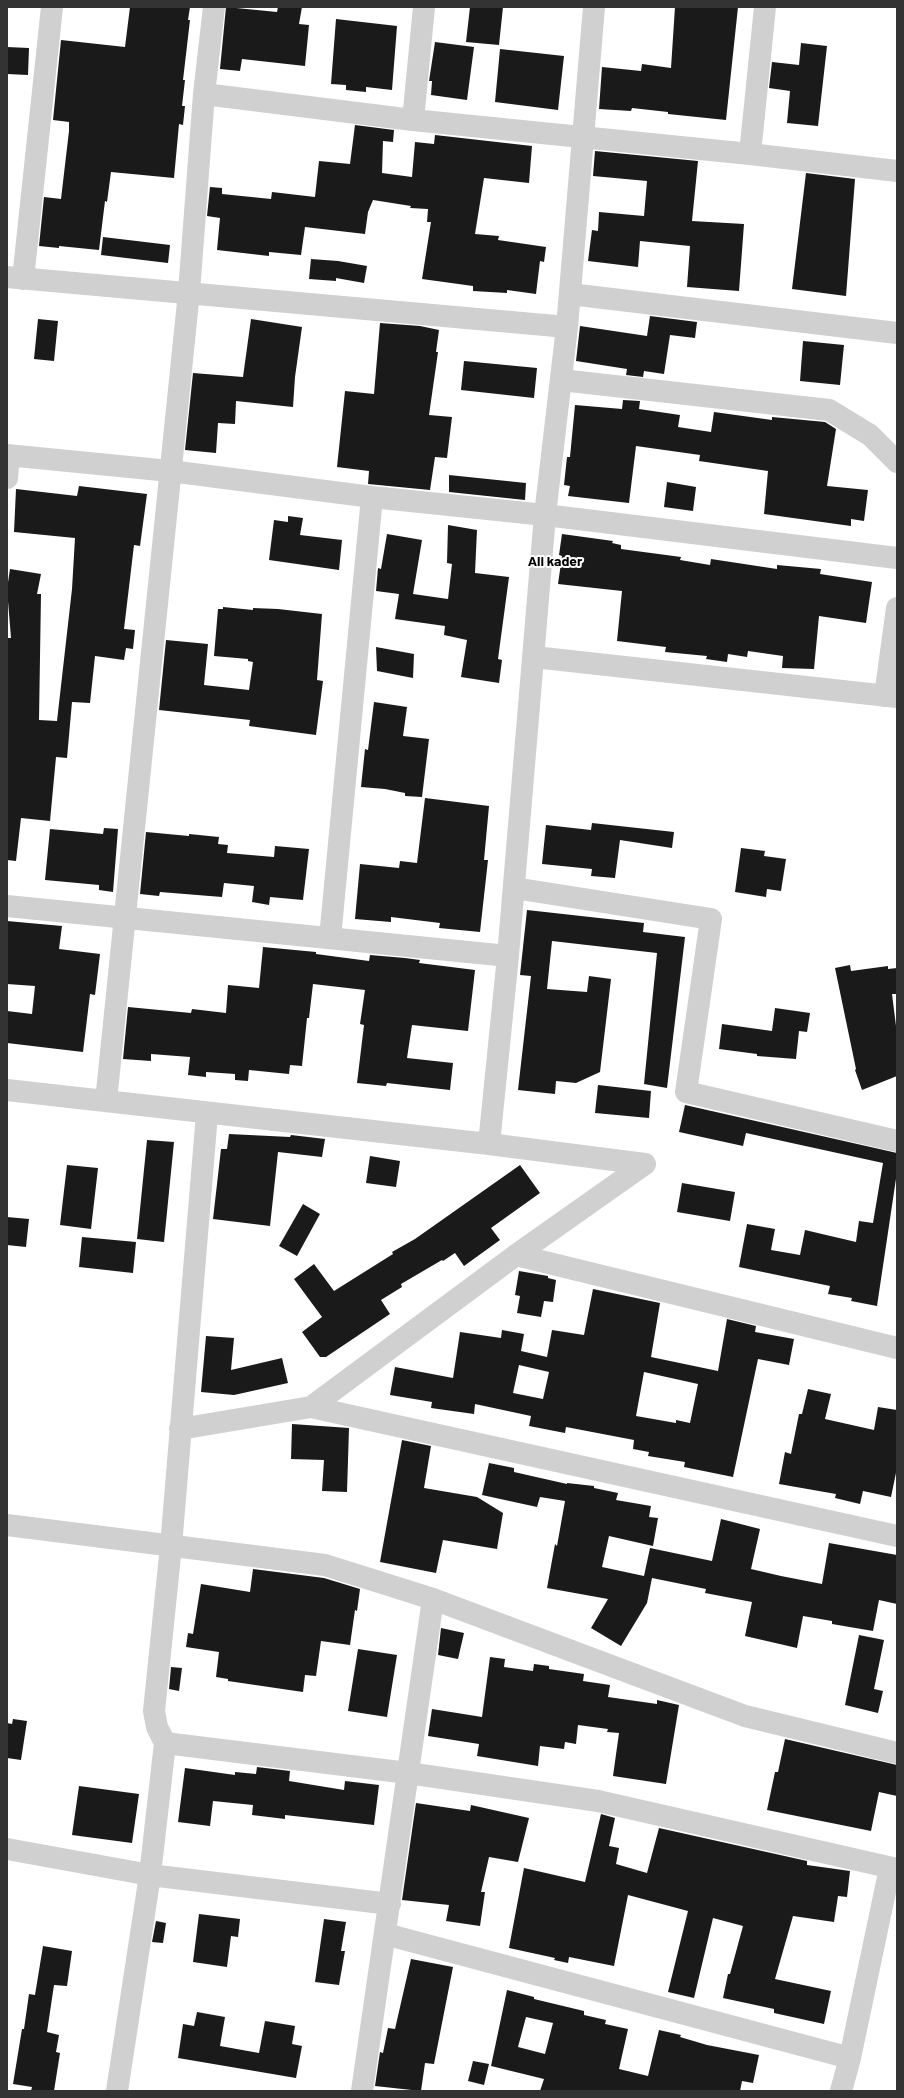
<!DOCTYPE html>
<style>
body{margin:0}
#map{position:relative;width:904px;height:2098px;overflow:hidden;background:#fff;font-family:Barlow,sans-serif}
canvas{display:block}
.frame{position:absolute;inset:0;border:8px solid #333;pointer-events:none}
</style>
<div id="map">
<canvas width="904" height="2098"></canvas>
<div class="frame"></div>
</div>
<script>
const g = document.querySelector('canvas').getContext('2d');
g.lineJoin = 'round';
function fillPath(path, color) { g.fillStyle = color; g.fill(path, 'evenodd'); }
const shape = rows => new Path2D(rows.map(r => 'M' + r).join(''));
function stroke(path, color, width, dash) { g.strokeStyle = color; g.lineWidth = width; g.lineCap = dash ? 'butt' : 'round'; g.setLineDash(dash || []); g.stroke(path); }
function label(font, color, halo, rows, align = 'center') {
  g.font = font + ' Barlow,sans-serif'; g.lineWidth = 4; g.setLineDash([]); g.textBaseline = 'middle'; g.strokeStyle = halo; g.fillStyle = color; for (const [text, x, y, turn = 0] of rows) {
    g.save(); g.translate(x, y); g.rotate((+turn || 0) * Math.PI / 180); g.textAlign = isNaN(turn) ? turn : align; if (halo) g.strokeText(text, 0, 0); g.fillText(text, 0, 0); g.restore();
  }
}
const building = shape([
 [130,7,190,7,188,20,190,20,183,80,185,80,182,106,185,106,183,125,179,124,174,178,111,172,107,202,105,201,99,250,59,246,59,248,39,246,44,197,61,199,69,131,69,122,53,120,61,40,125,47],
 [226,7,277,12,278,7,302,7,299,24,309,25,305,66,242,59,240,71,220,69],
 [470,7,503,7,499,45,466,42],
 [675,7,738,7,726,120,668,114,668,112,632,108,631,111,599,109,602,67,641,71,642,64,671,68],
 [336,19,397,26,392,90,366,87,366,92,346,90,346,85,331,84],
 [435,42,474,47,467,100,431,95,432,81,429,81],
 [801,43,827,46,818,126,787,123,790,91,769,88,772,62,799,65],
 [7,47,29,48,28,75,7,74],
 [500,49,564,56,558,110,495,102],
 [355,125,394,130,393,142,383,141,382,173,412,177,415,142,434,144,435,135,532,146,529,183,484,178,475,234,499,236,498,240,546,247,544,262,540,261,536,294,507,290,507,293,473,291,473,286,422,279,431,222,427,222,428,209,410,208,411,206,373,200,368,212,365,234,305,227,301,255,269,252,269,256,217,250,220,218,207,216,210,187,222,188,222,194,271,199,272,192,315,197,319,161,350,164],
 [595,151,698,161,692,221,744,224,739,291,687,287,690,246,640,241,638,267,588,261,592,230,598,231,599,212,644,216,647,181,593,176],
 [806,173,855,179,846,296,792,289],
 [103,237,170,245,168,263,101,255],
 [311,259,338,261,367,266,364,283,336,278,336,281,309,279],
 [650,316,697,322,695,338,670,335,664,374,644,371,643,377,626,375,627,369,576,361,580,326,647,336],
 [38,319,58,321,54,361,34,359],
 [251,319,302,327,295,377,293,407,236,401,235,424,218,423,216,453,185,450,193,373,243,377],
 [380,323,420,326,439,330,436,352,438,352,429,415,452,417,447,458,435,457,430,490,368,484,369,471,337,467,345,391,374,394],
 [803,341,844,345,840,385,800,381],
 [464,361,537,368,534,398,461,390],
 [623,400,640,401,639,409,680,415,678,427,711,432,714,412,772,420,772,417,825,422,836,429,827,486,868,490,864,521,851,519,851,526,764,514,768,471,699,461,700,455,636,446,629,503,568,496,570,486,564,485,567,457,570,457,575,405,622,409],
 [449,475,526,483,525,500,449,492],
 [667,482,696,487,693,511,664,507],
 [79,486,147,494,140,546,134,545,124,629,135,630,133,649,126,648,124,660,95,656,90,703,72,702,67,758,56,757,50,821,21,818,16,861,7,860,7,638,11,638,7,589,10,569,41,574,37,594,41,594,39,720,57,721,72,589,75,538,14,532,16,489,77,496],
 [288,516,303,518,300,535,342,540,339,570,269,560,274,520,288,522],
 [448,525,477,530,475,573,509,577,498,659,502,660,499,683,461,677,467,640,444,635,445,626,395,619,399,594,376,591,378,568,381,569,387,534,422,540,413,594,448,599,452,564,447,563],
 [562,534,613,541,612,543,621,545,621,549,681,557,680,560,710,565,711,559,777,569,777,565,821,569,820,574,872,582,866,623,819,616,814,669,782,668,783,656,748,651,747,657,728,654,727,662,706,659,707,656,665,652,666,647,617,641,622,591,558,584,562,556,559,555],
 [223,607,253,610,253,608,278,609,322,614,317,680,323,681,316,735,249,726,250,720,159,710,166,640,208,644,204,685,249,690,253,662,248,661,248,659,214,656,218,609,223,609],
 [376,647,414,654,413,678,377,671],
 [374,702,407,707,403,736,429,739,422,797,405,796,405,793,385,789,361,787,365,749,368,750],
 [425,798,489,806,484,860,488,860,480,932,439,928,440,923,391,917,391,922,355,919,360,864,399,868,400,861,417,863],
 [592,823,674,832,672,848,620,840,615,878,591,876,592,869,542,864,546,825,591,830],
 [104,828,118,829,113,892,99,890,99,885,45,880,50,829,103,834],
 [146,832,189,836,189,834,219,837,218,844,228,845,227,853,274,857,275,846,309,849,303,900,270,897,269,905,252,902,254,886,224,883,222,897,160,892,159,896,140,894],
 [741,848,765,851,764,856,786,859,781,891,767,889,766,897,735,892],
 [527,910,644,923,643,932,685,937,667,1088,644,1084,657,953,552,941,547,989,587,992,589,976,611,979,600,1072,576,1083,556,1081,555,1094,518,1090,531,976,520,975],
 [7,921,62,926,59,949,100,954,95,995,90,994,83,1052,7,1043,7,1011,32,1014,35,986,7,984],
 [263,947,316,952,316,954,369,961,370,955,405,958,420,960,419,963,475,970,468,1031,412,1025,407,1058,453,1063,450,1090,387,1083,386,1086,357,1083,364,1025,360,1024,365,990,313,984,309,1018,307,1018,302,1066,290,1065,289,1074,249,1070,248,1081,235,1080,235,1074,206,1072,206,1077,188,1075,190,1057,151,1054,151,1061,123,1059,128,1007,191,1013,192,1009,226,1013,228,985,259,988],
 [850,965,851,971,888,966,888,969,897,968,897,994,892,994,897,1034,897,1076,862,1090,855,1070,856,1069,835,968],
 [775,1008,810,1013,807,1032,799,1031,796,1059,757,1056,757,1054,719,1049,722,1024,772,1031],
 [598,1085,651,1091,649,1118,595,1113],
 [685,1105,897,1153,897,1172,877,1306,851,1301,852,1298,828,1294,830,1286,739,1267,747,1224,775,1229,771,1250,800,1255,805,1230,856,1242,859,1221,873,1223,883,1163,746,1133,743,1146,679,1132],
 [229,1134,290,1137,291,1135,325,1139,322,1157,278,1152,270,1226,213,1219,221,1149,227,1149],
 [147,1140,174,1142,164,1242,137,1239],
 [370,1156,400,1161,396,1187,366,1183],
 [67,1165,98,1168,91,1229,60,1225],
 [520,1165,540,1193,491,1228,500,1240,464,1266,455,1253,443,1261,442,1260,401,1284,402,1287,381,1300,390,1314,326,1357,320,1357,302,1332,322,1317,294,1279,314,1264,334,1291,393,1254,392,1252,415,1239],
 [682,1183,735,1192,730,1221,677,1212],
 [303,1204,320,1214,297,1256,279,1246],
 [7,1217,29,1219,26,1247,7,1245],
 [82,1237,136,1242,133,1273,79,1267],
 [519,1271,548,1276,548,1278,556,1280,553,1302,544,1301,541,1317,517,1313,520,1296,515,1295],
 [593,1289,660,1303,651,1357,718,1371,727,1319,756,1326,755,1332,794,1339,789,1365,758,1359,733,1477,684,1467,685,1462,648,1456,649,1452,633,1449,634,1440,566,1427,565,1433,529,1426,531,1416,475,1404,474,1414,431,1408,432,1402,390,1395,395,1367,453,1378,460,1332,501,1338,502,1330,524,1334,521,1351,547,1357,552,1330,584,1335],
 [519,1365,549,1372,543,1399,513,1393],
 [644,1372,698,1384,690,1423,676,1420,676,1423,636,1416],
 [206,1336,234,1338,231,1370,282,1358,288,1383,234,1395,201,1392],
 [808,1389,831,1394,825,1419,874,1430,878,1407,897,1410,897,1468,891,1497,863,1491,860,1504,835,1498,836,1494,779,1484,785,1452,791,1454,799,1414,802,1414],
 [292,1424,349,1428,347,1492,322,1491,324,1460,291,1459],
 [402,1440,431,1446,424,1488,477,1497,503,1513,497,1549,443,1540,436,1573,380,1562],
 [489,1463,514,1468,514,1472,567,1484,567,1483,594,1486,594,1488,618,1493,616,1500,651,1506,649,1517,658,1518,653,1546,609,1536,602,1567,644,1576,650,1548,712,1561,721,1519,760,1529,751,1569,781,1576,822,1584,829,1543,897,1555,897,1604,879,1600,873,1631,832,1624,832,1621,803,1616,797,1648,745,1636,752,1602,705,1593,706,1589,652,1578,647,1603,621,1646,591,1628,608,1599,547,1588,555,1544,557,1546,565,1501,540,1497,537,1507,482,1495],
 [253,1569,324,1578,360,1589,357,1611,355,1610,350,1645,321,1641,316,1676,305,1675,303,1692,228,1681,228,1679,216,1677,219,1652,186,1647,188,1633,193,1634,201,1584,250,1592],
 [441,1628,464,1633,458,1659,438,1655],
 [859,1635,884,1640,874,1689,883,1691,878,1713,845,1705],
 [358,1649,397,1655,387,1717,348,1711],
 [490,1657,505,1659,504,1667,533,1671,534,1664,549,1666,549,1669,584,1674,583,1681,610,1685,608,1697,657,1704,657,1700,679,1705,666,1784,613,1776,619,1733,607,1732,608,1729,578,1725,576,1744,565,1742,564,1749,540,1746,538,1766,477,1756,479,1744,428,1736,432,1709,482,1717],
 [171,1667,182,1668,179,1691,169,1689],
 [13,1719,27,1721,21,1760,7,1758,7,1723,12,1724],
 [785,1739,897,1765,897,1796,879,1792,871,1831,767,1810,775,1772,778,1772],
 [257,1767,290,1771,289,1781,344,1790,345,1781,379,1785,374,1825,285,1815,285,1819,252,1815,253,1805,213,1801,210,1826,178,1822,185,1768,235,1775,235,1772,256,1774],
 [79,1786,139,1794,132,1843,72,1835],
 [416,1803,470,1811,471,1805,529,1818,518,1862,489,1857,481,1892,485,1892,480,1926,446,1921,449,1905,402,1900],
 [601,1814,615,1818,609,1846,619,1848,616,1864,647,1873,659,1828,807,1861,807,1865,850,1871,847,1897,838,1896,834,1922,793,1916,775,1979,831,1991,824,2024,774,2013,774,2009,723,1998,728,1974,730,1974,743,1926,713,1918,694,1998,668,1992,688,1911,628,1895,614,1966,569,1957,568,1963,554,1960,555,1958,509,1948,524,1868,585,1882],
 [199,1914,240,1919,238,1937,231,1936,227,1967,193,1962],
 [324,1919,346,1922,341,1951,345,1951,339,1985,315,1982],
 [156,1921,166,1923,163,1943,152,1942],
 [43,1946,72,1951,67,1986,54,1985,47,2032,59,2035,56,2052,60,2053,54,2091,31,2091,32,2087,13,2084,22,2029,24,2029,29,1994,35,1995],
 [411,1959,453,1967,434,2064,425,2063,421,2091,375,2086,380,2052,383,2053,388,2028,395,2029],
 [507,1990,534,1997,534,1999,584,2011,584,2015,606,2020,605,2024,628,2029,619,2069,648,2076,659,2030,681,2035,680,2037,707,2045,759,2055,753,2083,742,2081,740,2091,540,2091,544,2079,491,2066],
 [526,2017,553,2023,545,2054,518,2047],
 [197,2012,225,2017,220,2046,259,2053,265,2021,295,2026,292,2044,302,2046,296,2078,178,2058,183,2024,194,2026],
 [473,2061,489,2064,484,2085,468,2081]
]);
const minor = shape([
 [204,94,413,120,750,154,897,171],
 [413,120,424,7],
 [750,154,765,7],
 [7,277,567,327],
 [23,279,52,7],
 [570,294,897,333],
 [561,380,829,410,870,435,897,462],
 [7,455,170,471,372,497,545,515,897,558],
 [7,478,9,455],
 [534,657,897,697],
 [885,696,897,608],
 [514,888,711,919,686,1092,897,1141],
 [7,906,508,956],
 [330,938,372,497],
 [7,1090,489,1144,645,1164],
 [106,1101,189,292,204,94,214,7],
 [489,1144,508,956,545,515,567,327,594,7],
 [516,1255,897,1348],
 [311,1407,516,1255,645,1164],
 [180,1429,311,1407,897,1536],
 [7,1525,325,1565,433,1599,745,1716,897,1753],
 [165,1743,408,1773,598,1801,897,1869],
 [7,1849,150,1875,390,1904],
 [385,1934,850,2058],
 [117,2091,150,1875,165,1743,157,1727,154,1711,171,1546,207,1114],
 [362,2091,433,1599],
 [841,2091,850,2058,890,1868]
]);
const quarterNames = [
 ["Ali kader",555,561]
];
fillPath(building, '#1a1a1a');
stroke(minor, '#d0d0d0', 22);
label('bold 14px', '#000', '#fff', quarterNames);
</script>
